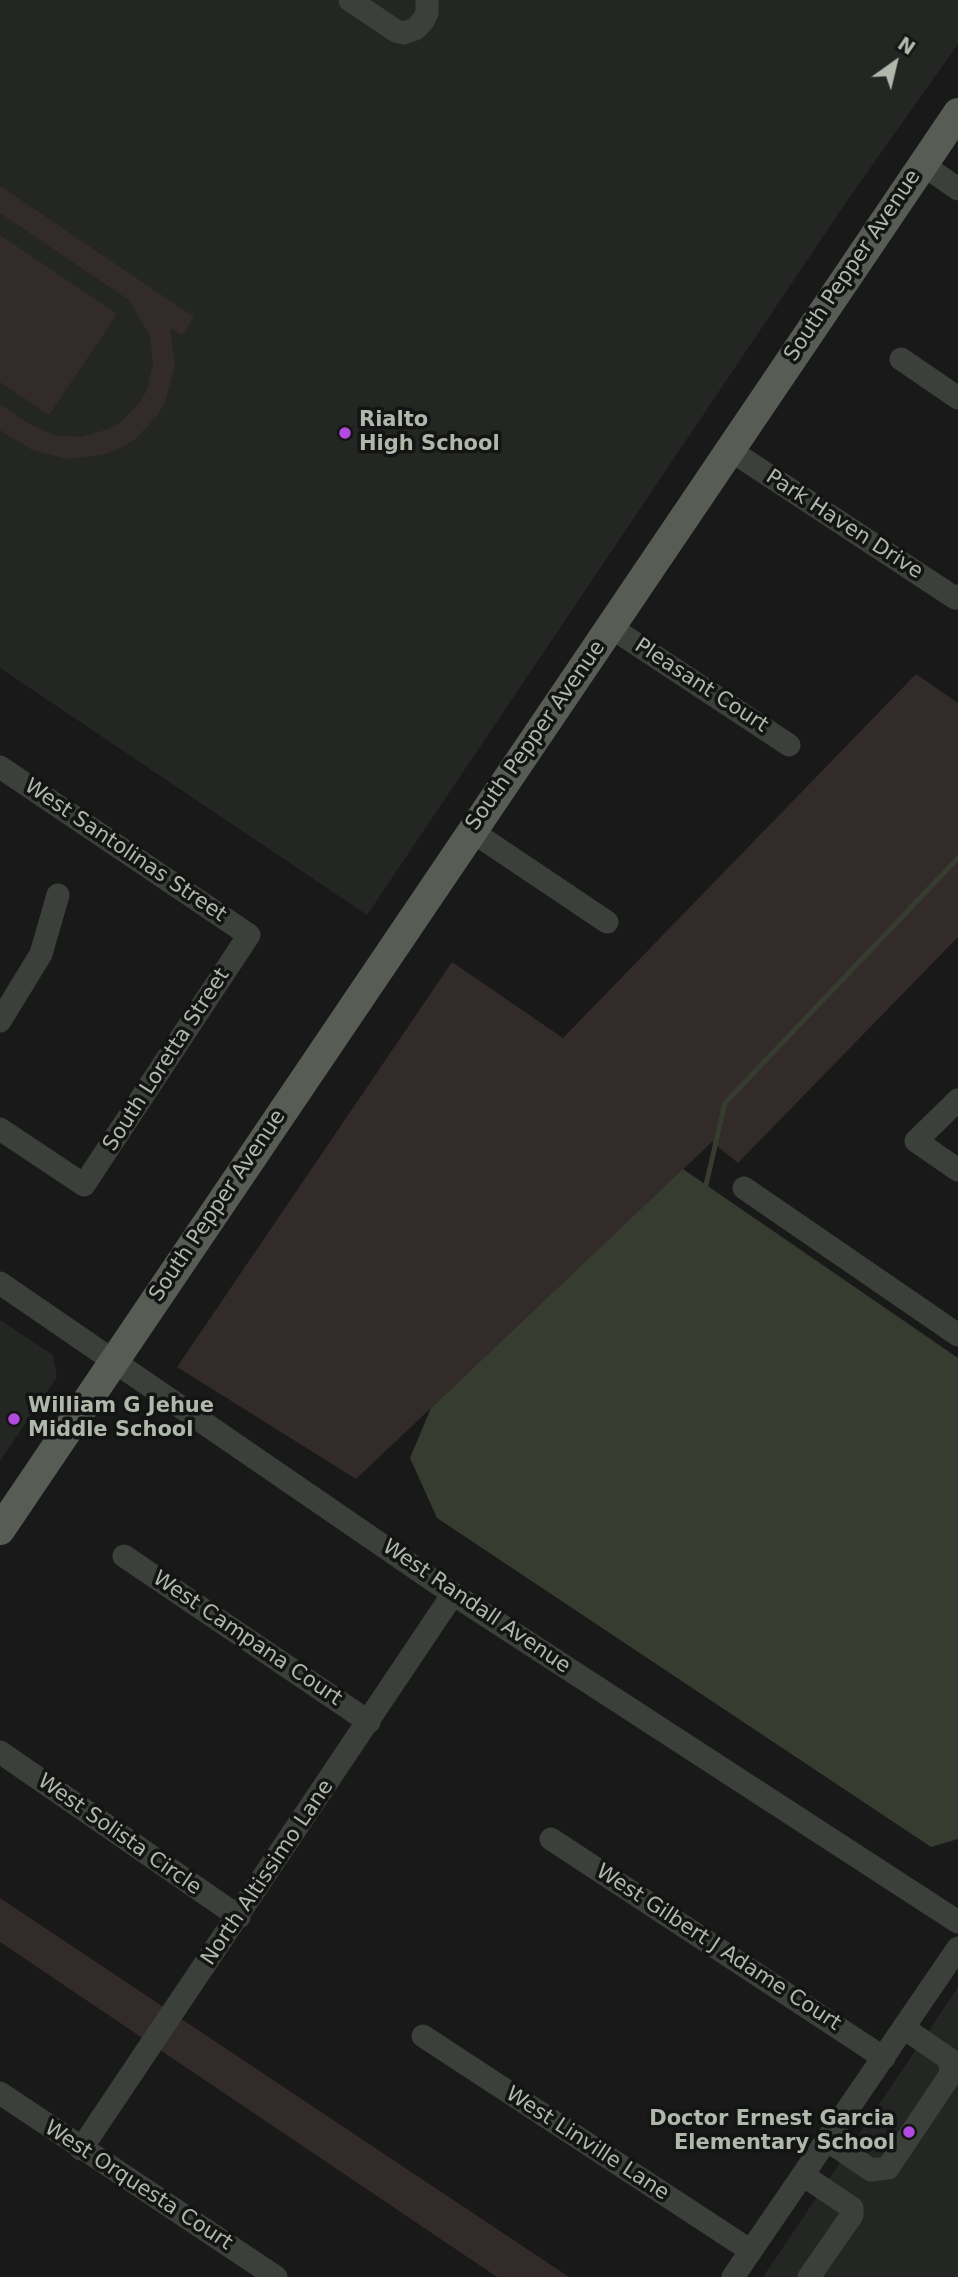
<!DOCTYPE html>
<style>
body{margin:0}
#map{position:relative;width:958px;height:2277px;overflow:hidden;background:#181918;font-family:"DejaVu Sans",sans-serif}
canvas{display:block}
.north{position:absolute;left:860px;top:28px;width:70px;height:70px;-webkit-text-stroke:5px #131413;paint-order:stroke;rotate:34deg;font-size:19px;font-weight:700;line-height:28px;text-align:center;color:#afb8ab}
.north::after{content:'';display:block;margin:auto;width:24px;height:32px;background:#afb8ab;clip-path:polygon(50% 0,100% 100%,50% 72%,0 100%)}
</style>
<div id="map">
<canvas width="958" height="2277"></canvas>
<div class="north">N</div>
</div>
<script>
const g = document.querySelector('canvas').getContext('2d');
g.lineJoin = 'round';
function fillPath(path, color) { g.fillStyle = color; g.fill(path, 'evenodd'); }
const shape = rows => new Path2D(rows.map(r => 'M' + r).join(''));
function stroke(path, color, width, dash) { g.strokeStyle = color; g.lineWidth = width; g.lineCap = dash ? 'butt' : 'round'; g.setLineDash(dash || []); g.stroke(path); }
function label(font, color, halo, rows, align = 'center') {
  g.font = font + ' "DejaVu Sans",sans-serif'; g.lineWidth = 7; g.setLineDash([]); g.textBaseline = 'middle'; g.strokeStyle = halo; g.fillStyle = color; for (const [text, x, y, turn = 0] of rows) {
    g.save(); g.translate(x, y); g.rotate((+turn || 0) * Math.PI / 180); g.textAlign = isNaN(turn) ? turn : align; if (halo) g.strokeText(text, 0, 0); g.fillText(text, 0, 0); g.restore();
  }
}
const built = shape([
 [0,0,958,0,958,44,849,198,367,915,0,668],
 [0,1320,53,1355,57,1377,0,1461],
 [958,1987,958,2277,763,2277]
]);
const green = shape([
 [0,186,194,317,182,335,170,328,175,365,166,399,158,415,134,440,118,449,102,455,67,459,32,450,0,430,0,404,29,424,54,435,82,437,109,429,121,422,140,402,147,390,153,363,150,336,129,300,0,213],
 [0,235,117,314,49,415,0,382],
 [916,674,958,703,958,937,738,1163,712,1142,356,1479,177,1367,452,962,563,1038],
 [0,1898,569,2277,497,2277,0,1942]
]);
const water = shape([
 [683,1169,958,1358,958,1839,931,1847,437,1518,410,1458,431,1408]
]);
const stream = shape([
 [706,1185,725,1103,958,858]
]);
const minor = shape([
 [350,0,396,31,404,33,415,29,423,21,427,13,427,0],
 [922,164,958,189],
 [901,359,958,398],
 [730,450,955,598,958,596],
 [612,628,789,745],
 [0,767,249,935,84,1185,0,1129],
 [470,830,607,922],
 [0,1021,41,954,58,895],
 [958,1100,916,1141,958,1170],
 [744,1188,958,1335],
 [0,1283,453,1594,958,1922],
 [124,1556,369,1722],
 [0,1752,239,1917],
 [551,1839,884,2058],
 [423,2036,751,2251],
 [0,2093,276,2277],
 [827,2140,871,2170,888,2168,951,2074,949,2059,904,2028],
 [81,2149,453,1594],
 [803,2175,852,2208,852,2215,809,2277],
 [733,2277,958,1948]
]);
const major = shape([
 [0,1530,958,113]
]);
const markers = [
 [345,433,7,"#b24adf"],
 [14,1419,7,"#b24adf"],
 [909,2132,7,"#b24adf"]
];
const streetNames = [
 ["South Pepper Avenue",853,266,-56],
 ["Park Haven Drive",844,525,33],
 ["Pleasant Court",701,686,33],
 ["South Pepper Avenue",536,736,-55],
 ["West Santolinas Street",125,851,34],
 ["South Loretta Street",167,1060,-57],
 ["South Pepper Avenue",218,1206,-56],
 ["West Randall Avenue",476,1607,34],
 ["West Campana Court",247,1639,34],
 ["West Solista Circle",119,1835,35],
 ["North Altissimo Lane",268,1873,-56],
 ["West Gilbert J Adame Court",718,1948,33],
 ["West Linville Lane",587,2144,33],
 ["West Orquesta Court",138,2186,33]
];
const poiNames = [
 ["Rialto",359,421],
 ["High School",359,445],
 ["William G Jehue",28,1407],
 ["Middle School",28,1431],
 ["Doctor Ernest Garcia",895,2120,"right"],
 ["Elementary School",895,2144,"right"]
];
fillPath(built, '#242624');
fillPath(green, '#332b2a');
fillPath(water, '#363c2f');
stroke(stream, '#363c2f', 5);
stroke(minor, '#3c403b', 23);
stroke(major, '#575d55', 30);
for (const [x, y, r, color] of markers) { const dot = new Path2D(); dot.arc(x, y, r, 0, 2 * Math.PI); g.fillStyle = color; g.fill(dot); stroke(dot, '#131413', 2.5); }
label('21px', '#afb8ab', '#131413', streetNames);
label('bold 21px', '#afb8ab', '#131413', poiNames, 'left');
</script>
